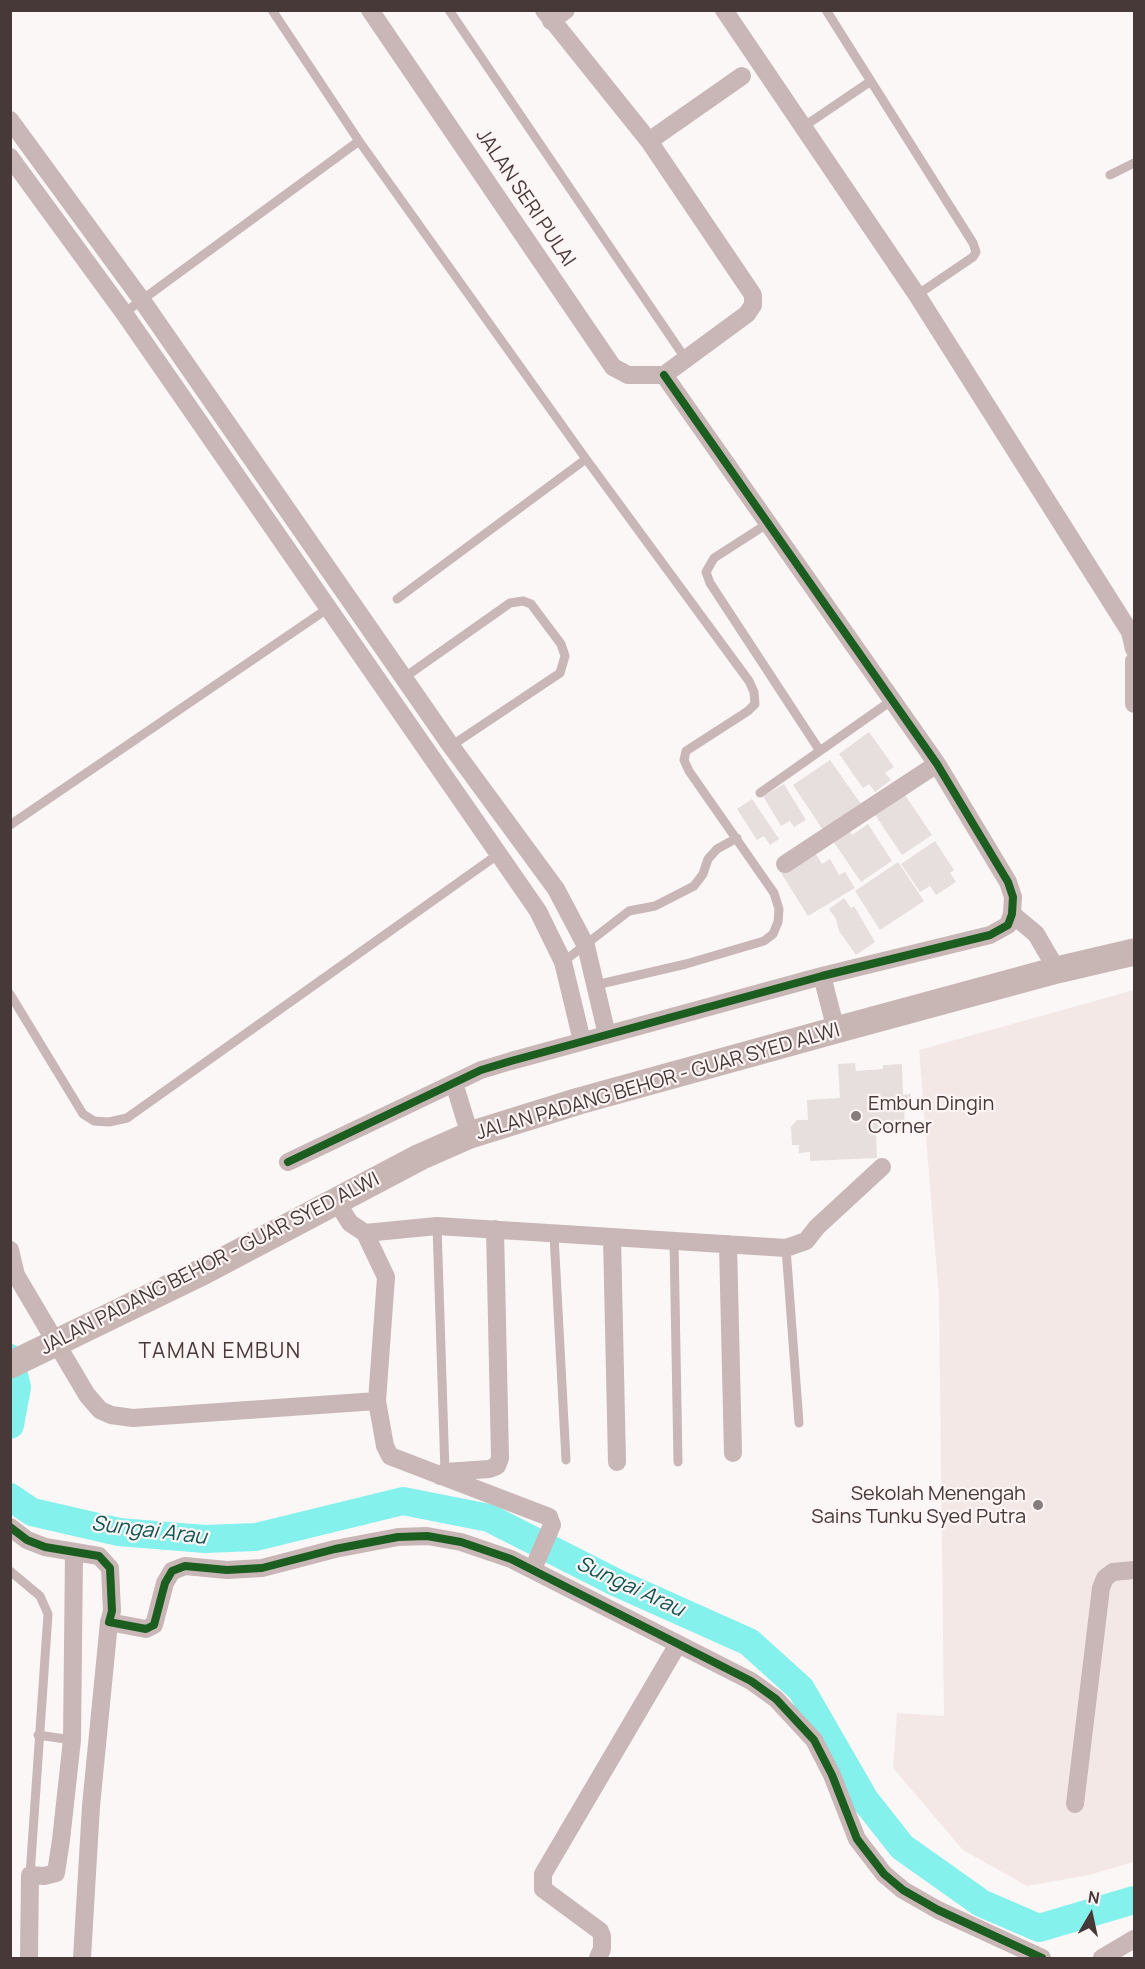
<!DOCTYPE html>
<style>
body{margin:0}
#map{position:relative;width:1145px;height:1969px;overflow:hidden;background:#fbf7f7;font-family:Manrope,sans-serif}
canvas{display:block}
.frame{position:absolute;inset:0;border:12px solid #473938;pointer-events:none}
.north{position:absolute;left:1061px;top:1885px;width:60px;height:60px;-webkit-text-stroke:4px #fdf5f5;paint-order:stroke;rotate:9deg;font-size:16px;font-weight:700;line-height:24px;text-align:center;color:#473938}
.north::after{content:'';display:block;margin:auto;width:21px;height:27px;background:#473938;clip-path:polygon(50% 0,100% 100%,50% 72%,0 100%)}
</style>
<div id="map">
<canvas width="1145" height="1969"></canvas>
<div class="frame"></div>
<div class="north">N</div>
</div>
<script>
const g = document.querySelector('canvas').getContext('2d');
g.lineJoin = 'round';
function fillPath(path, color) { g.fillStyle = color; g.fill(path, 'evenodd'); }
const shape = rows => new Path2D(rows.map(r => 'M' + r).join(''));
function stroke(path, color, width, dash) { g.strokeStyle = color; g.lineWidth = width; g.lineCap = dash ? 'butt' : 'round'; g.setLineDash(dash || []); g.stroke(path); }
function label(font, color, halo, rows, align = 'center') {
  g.font = font + ' Manrope,sans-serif'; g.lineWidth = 4.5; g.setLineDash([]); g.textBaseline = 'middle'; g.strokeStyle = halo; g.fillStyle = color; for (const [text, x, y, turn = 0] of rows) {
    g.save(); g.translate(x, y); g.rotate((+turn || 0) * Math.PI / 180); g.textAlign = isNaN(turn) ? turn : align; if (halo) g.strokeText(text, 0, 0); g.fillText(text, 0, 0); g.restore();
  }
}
const built = shape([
 [1134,990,1134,1862,1089,1875,1027,1886,963,1850,893,1768,897,1713,944,1716,939,1298,919,1050]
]);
const river = shape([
 [10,1358,17,1387,10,1425],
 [10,1497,32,1512,119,1532,205,1539,256,1537,403,1501,489,1518,617,1583,749,1642,801,1689,865,1800,902,1847,981,1903,1039,1928,1134,1900]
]);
const building = shape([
 [869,732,894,767,885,773,891,780,875,792,869,784,863,788,839,754],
 [830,760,861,804,823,830,793,785],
 [784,784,806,820,794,827,790,821,781,826,763,796],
 [905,795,932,835,902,855,875,815],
 [752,799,779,839,770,845,764,836,757,840,737,809],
 [868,824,892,861,861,882,833,841,849,830,852,835],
 [935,841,954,870,950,873,956,882,936,895,930,886,920,892,901,864],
 [815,853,822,864,830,859,839,875,845,872,855,888,808,916,781,873],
 [898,862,924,901,880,930,855,891],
 [844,898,851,908,854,906,875,942,856,955,839,931,836,919,829,909],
 [855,1063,856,1071,883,1069,883,1065,902,1064,903,1095,911,1094,911,1107,904,1107,905,1131,876,1133,877,1158,810,1161,810,1152,799,1153,799,1145,792,1145,791,1127,797,1120,808,1120,807,1100,840,1098,838,1064]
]);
const service = shape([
 [272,10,359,141,586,459,749,681,754,692,755,704,748,711,686,751,684,760,689,771,774,893,779,909,778,922,773,934,764,941,686,964,596,985],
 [449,10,685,358],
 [826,10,973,243,976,252,973,257,917,295],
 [803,127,871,81],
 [1110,175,1134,163],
 [124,313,359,141],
 [767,524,714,558,706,572,710,583,820,751],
 [397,599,586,459],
 [405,677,510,603,523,601,531,604,561,644,565,656,560,673,451,746],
 [760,793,891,701],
 [10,825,330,607],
 [563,962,629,911,655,906,694,886,703,874,708,859,717,849,737,838],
 [10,994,83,1114,94,1121,109,1122,127,1118,500,853],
 [437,1226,445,1472],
 [554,1235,566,1460],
 [674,1241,678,1462],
 [786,1248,799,1423],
 [10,1571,40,1596,48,1614,30,1875],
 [38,1735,72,1740]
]);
const minor = shape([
 [370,10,613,367,628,375,664,375],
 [544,10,649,141,753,295,753,305,747,314,664,375],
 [724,10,917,295,1130,632,1134,649],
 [551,21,566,10],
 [10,120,141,299,451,746,556,889,586,946,607,1035],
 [649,141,742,76],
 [10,157,124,313,538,911,563,962,582,1041],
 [1134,661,1134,704],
 [785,864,937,764],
 [1012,914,1036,934,1057,970],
 [822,976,836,1030],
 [454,1083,470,1135],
 [288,1162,481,1070,511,1061,822,976,990,935,1008,925,1012,914,1013,897,1008,882,937,764,664,375],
 [336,1201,350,1223,365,1233,386,1277,377,1401,385,1446,390,1456,549,1517,552,1525,533,1569],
 [365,1233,437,1226,786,1248,806,1241,817,1227,882,1167],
 [612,1237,617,1462],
 [728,1244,733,1453],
 [10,1250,16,1275,87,1395,100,1410,111,1415,133,1418,377,1401],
 [440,1476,445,1472,489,1469,497,1466,500,1458,495,1229],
 [10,1527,27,1540,45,1547,99,1556,110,1568,112,1611,109,1622,146,1629,154,1625,165,1583,172,1571,185,1566,227,1570,262,1568,335,1549,398,1537,427,1536,461,1542,511,1559,751,1681,776,1699,814,1740,832,1775,857,1839,884,1874,903,1890,938,1910,1042,1958],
 [1075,1804,1101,1588,1105,1578,1113,1572,1134,1570],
 [29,1958,30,1875,44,1876,56,1873,61,1840,72,1740,74,1553],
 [82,1958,91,1806,109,1622],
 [598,1958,602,1949,602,1936,600,1931,543,1889,543,1874,678,1644],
 [1102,1958,1134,1939]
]);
const secondary = shape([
 [10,1365,202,1272,420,1157,470,1135,579,1101,836,1030,1057,970,1134,952]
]);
const cycleway = shape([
 [288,1162,481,1070,511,1061,822,976,990,935,1008,925,1012,914,1013,897,1008,882,937,764,664,375],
 [10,1527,27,1540,45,1547,99,1556,110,1568,112,1611,109,1622,146,1629,154,1625,165,1583,172,1571,185,1566,227,1570,262,1568,335,1549,398,1537,427,1536,461,1542,511,1559,751,1681,776,1699,814,1740,832,1775,857,1839,884,1874,903,1890,938,1910,1042,1958]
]);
const markers = [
 [856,1116,6,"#867c7b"],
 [1038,1505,6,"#867c7b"]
];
const streetNames = [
 ["JALAN SERI PULAI",525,198,56],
 ["JALAN PADANG BEHOR - GUAR SYED ALWI",658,1082,-16],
 ["JALAN PADANG BEHOR - GUAR SYED ALWI",210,1264,-27]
];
const poiNames = [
 ["Embun Dingin",868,1104],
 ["Corner",868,1127],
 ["Sekolah Menengah",1026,1494,"right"],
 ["Sains Tunku Syed Putra",1026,1517,"right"]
];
const neighbourhoodNames = [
 ["TAMAN EMBUN",220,1352]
];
const waterNames = [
 ["Sungai Arau",149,1531,7],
 ["Sungai Arau",630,1587,25]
];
fillPath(built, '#f4e8e7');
stroke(river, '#84f1ed', 28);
fillPath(building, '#e7dfde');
stroke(service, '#c9b6b6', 9);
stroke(minor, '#c9b6b6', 18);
stroke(secondary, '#c8b6b4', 27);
stroke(cycleway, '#1b5e20', 8);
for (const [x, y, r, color] of markers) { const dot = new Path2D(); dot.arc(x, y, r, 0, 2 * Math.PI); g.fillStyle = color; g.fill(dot); stroke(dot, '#fdf5f5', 2); }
label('20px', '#473938', '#fdf5f5', streetNames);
label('20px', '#473938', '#fdf5f5', poiNames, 'left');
g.letterSpacing = '1.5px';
label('21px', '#473938', '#fdf5f5', neighbourhoodNames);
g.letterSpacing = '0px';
label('italic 21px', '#125553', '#fdf5f5', waterNames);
</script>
